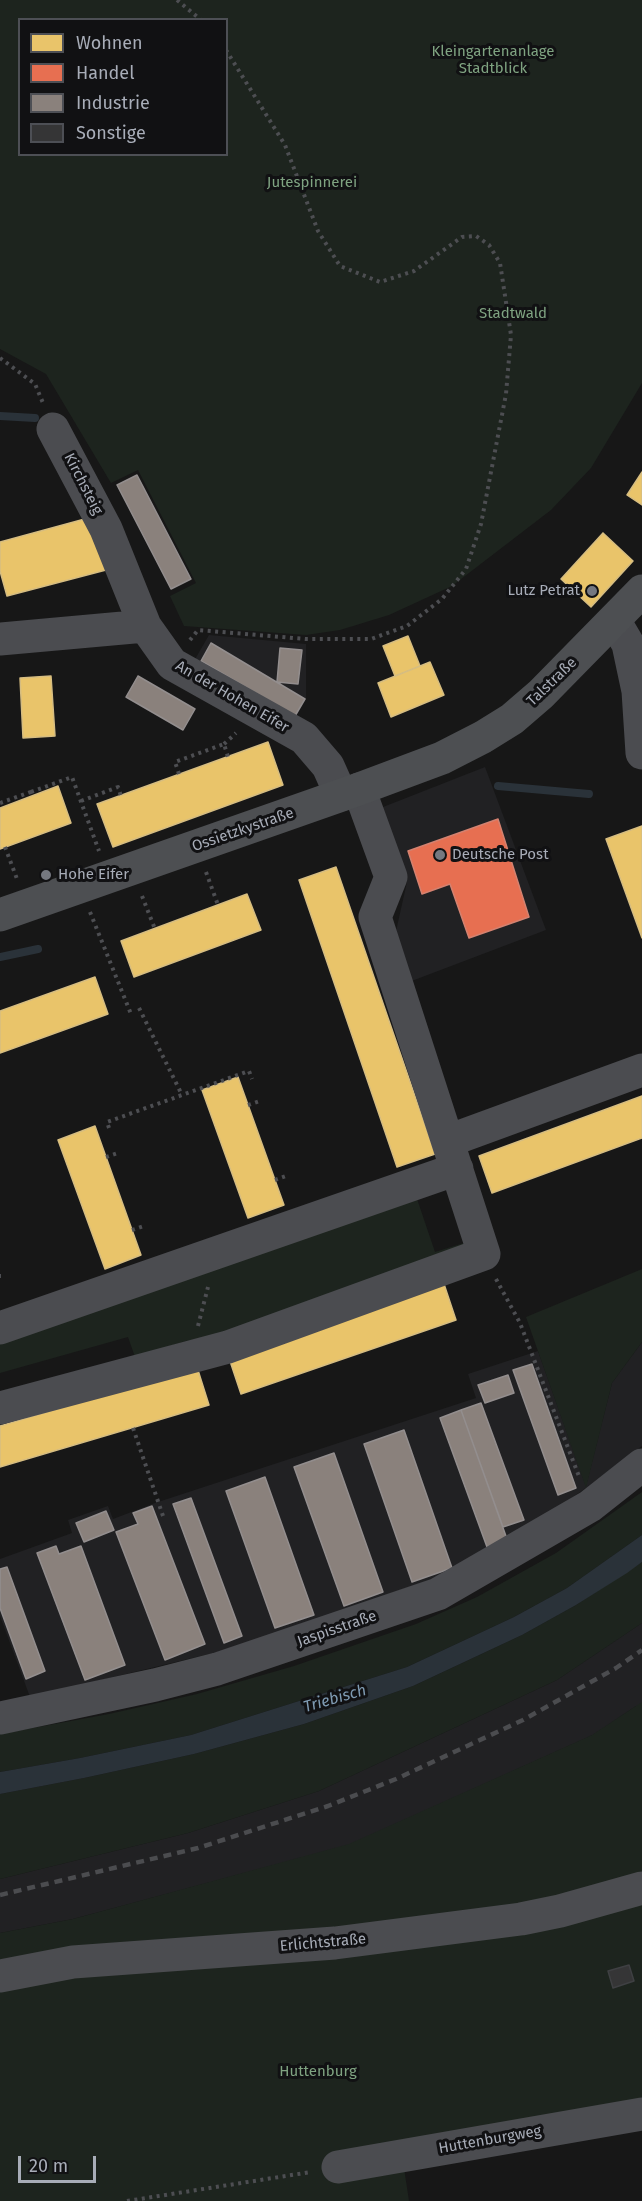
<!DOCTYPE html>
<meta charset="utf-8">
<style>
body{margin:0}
#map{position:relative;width:642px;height:2201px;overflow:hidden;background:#171717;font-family:"Fira Sans",sans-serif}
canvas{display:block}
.legend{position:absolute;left:18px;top:18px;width:210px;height:138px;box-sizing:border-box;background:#111113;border:2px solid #4d4f55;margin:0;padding:8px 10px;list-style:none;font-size:18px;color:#a8adb8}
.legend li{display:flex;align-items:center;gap:12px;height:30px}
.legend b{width:30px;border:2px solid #4d4f55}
.scale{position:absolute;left:18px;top:2156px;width:78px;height:27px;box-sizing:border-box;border:3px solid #a8adb8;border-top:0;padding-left:8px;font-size:18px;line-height:21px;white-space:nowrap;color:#a8adb8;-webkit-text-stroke:4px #111113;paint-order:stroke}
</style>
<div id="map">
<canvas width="642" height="2201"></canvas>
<ul class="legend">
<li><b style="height:16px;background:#e9c46a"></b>Wohnen</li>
<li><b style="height:16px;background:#e76f51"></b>Handel</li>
<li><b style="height:16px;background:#8a817c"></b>Industrie</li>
<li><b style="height:16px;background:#353536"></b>Sonstige</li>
</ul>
<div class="scale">20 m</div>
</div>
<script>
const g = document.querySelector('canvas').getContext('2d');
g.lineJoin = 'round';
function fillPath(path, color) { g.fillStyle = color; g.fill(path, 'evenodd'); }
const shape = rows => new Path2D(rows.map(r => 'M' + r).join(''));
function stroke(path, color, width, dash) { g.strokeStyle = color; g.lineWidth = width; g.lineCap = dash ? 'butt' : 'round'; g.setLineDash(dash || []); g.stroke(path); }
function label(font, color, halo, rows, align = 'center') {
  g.font = font + ' "Fira Sans",sans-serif'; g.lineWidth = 6; g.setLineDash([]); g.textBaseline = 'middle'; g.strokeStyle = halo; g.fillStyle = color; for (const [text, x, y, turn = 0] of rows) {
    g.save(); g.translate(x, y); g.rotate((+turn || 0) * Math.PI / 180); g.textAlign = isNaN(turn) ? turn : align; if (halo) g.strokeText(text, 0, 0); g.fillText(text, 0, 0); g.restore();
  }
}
const built = shape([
 [209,635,306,644,306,699,294,720,194,661],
 [485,767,546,930,409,982,394,940,407,882,378,809],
 [642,1342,642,1446,586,1488,508,1542,453,1572,226,1650,30,1697,0,1616,0,1559,72,1533,68,1520,108,1506,113,1519,155,1503,476,1398,468,1374,538,1351,586,1486,612,1383],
 [642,1623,642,1711,636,1706,593,1735,349,1845,73,1919,0,1933,0,1879,188,1833,319,1791,557,1680]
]);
const green = shape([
 [0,0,642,0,642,383,591,468,551,510,452,586,389,615,340,630,306,635,184,626,170,596,196,583,138,470,111,483,46,374,0,349],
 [20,20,226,20,226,154,20,154],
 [414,1190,435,1252,470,1241,470,1247,214,1339,186,1341,135,1357,128,1337,0,1373,0,1332],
 [642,1269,642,1342,612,1383,586,1488,526,1317],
 [642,1492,642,1535,567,1588,514,1617,407,1667,191,1735,80,1758,0,1772,0,1734,109,1714,197,1694,294,1666,416,1624,477,1597,556,1553],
 [642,1562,642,1623,557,1680,319,1791,188,1833,0,1879,0,1794,84,1778,194,1754,304,1724,413,1686,522,1635,576,1605],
 [642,1702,642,2120,404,2168,409,2201,0,2201,0,1933,73,1919,349,1844,592,1735]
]);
const water = shape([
 [642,1535,642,1562,627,1573,576,1605,522,1635,413,1686,304,1724,194,1754,84,1778,0,1794,0,1772,80,1758,191,1735,407,1667,514,1617,567,1588]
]);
const homes = shape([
 [642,472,642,505,627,495,642,472],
 [92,517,106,570,7,596,0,571,0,542,92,517],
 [603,533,633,561,591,607,561,579,603,533],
 [408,636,420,666,395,676,383,646,408,636],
 [430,662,444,695,391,717,378,683,430,662],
 [51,676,55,736,23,738,20,678,51,676],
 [268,742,283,785,113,847,97,804,268,742],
 [58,786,71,823,0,849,0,808,58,786],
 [642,826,642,938,606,839,642,826],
 [336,867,435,1154,397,1167,299,880,336,867],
 [247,894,261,930,134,977,121,941,247,894],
 [95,977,108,1014,0,1053,0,1011,95,977],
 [238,1077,284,1205,248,1218,202,1090,238,1077],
 [642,1096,642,1138,492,1193,479,1156,642,1096],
 [95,1126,141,1255,105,1269,58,1140,95,1126],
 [444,1284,456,1320,241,1394,229,1358,444,1284],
 [197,1367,209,1405,0,1467,0,1426,197,1367]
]);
const shops = shape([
 [498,819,529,917,469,938,450,884,422,894,408,851,498,819]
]);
const industry = shape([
 [137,475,191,579,171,589,117,485,137,475],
 [211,643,305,699,295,716,201,661,211,643],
 [280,648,302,650,298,684,277,682,280,648],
 [138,676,195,709,183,730,126,697,138,676],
 [532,1364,576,1488,558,1495,513,1370,532,1364],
 [508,1375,514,1393,485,1403,478,1385,508,1375],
 [481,1403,524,1520,503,1527,461,1410,481,1403],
 [461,1410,507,1539,487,1547,440,1418,461,1410],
 [404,1430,452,1568,412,1582,364,1444,404,1430],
 [334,1453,383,1592,344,1606,294,1467,334,1453],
 [265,1477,314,1615,275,1628,226,1491,265,1477],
 [191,1498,242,1636,224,1643,173,1504,191,1498],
 [152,1506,205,1644,165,1660,116,1532,138,1524,133,1513,152,1506],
 [106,1511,114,1530,84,1542,76,1523,106,1511],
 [56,1546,59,1554,81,1546,125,1665,85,1680,37,1553,56,1546],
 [7,1567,45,1671,26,1679,0,1608,0,1569,7,1567]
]);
const stream = shape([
 [0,416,35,418],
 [498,786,589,794],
 [0,957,38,949]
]);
const building = shape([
 [629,1965,634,1981,613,1988,608,1971,629,1965]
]);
const path = shape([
 [177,0,201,20],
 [0,358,35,384,43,403],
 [190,640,198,630,305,639,371,639,407,626,442,599,466,569,481,524,506,394,511,335,500,263,489,245,476,236,462,237,414,271,380,282,340,266,318,231,285,145,226,50],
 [224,744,236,733],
 [179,774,175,762,224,744,228,757],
 [31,792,72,777,99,851],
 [81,801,118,787,121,796],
 [0,803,31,792,33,796],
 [5,847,17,879],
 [206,872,218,905],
 [142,896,155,929],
 [90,912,131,1014],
 [139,1008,182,1095],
 [248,1105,260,1101],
 [109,1128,107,1122,249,1071,252,1079],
 [106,1157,118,1153],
 [275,1180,286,1176],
 [132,1230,144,1226],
 [0,1276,1,1276],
 [496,1279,520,1323,580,1479],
 [198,1326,208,1287],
 [133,1428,163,1516],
 [127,2201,311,2172]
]);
const minor = shape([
 [53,429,106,529,145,626,172,664,304,738,328,766,341,795],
 [614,620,628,644,638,691,642,753],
 [0,639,145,626],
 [448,1141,642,1070],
 [0,1328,457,1169],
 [0,1408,228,1347,484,1254,375,917,391,877,359,789],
 [0,1718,155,1685,217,1669,438,1594,590,1506,642,1465],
 [0,1976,73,1962,335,1943,521,1919,560,1911,642,1888],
 [338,2167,642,2114]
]);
const major = shape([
 [0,915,359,789,442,758,483,737,512,719,541,694,642,591]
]);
const rail = shape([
 [0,1895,198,1848,328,1806,396,1779,523,1720,616,1668,642,1650]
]);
const markers = [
 [592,591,6,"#757880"],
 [440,855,6,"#757880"],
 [46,875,6,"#757880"]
];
const parkNames = [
 ["Kleingartenanlage",493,52],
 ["Stadtblick",493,69],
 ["Jutespinnerei",312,183],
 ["Stadtwald",513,314],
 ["Huttenburg",318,2072]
];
const streetNames = [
 ["Kirchsteig",83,484,63],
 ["Talstraße",552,682,-44],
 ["An der Hohen Eifer",232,697,30],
 ["Ossietzkystraße",243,830,-19],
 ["Jaspisstraße",337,1629,-19],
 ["Erlichtstraße",323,1943,-5],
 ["Huttenburgweg",490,2140,-10]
];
const poiNames = [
 ["Lutz Petrat",580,591,"right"],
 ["Deutsche Post",452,855],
 ["Hohe Eifer",58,875]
];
const waterNames = [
 ["Triebisch",335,1699,-16]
];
fillPath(built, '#212123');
fillPath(green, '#1d241e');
fillPath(water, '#2a3239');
fillPath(homes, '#e9c46a');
stroke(homes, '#d6bd81', 1.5);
fillPath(shops, '#e76f51');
stroke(shops, '#d48270', 1.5);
fillPath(industry, '#8a817c');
stroke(industry, '#938e8e', 1.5);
stroke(stream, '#2a3239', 8);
fillPath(building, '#353536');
stroke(building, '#3f4043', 1.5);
stroke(path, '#4d4e52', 4, [3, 4.5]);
stroke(minor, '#4b4c50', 33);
stroke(major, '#4d4f52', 33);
stroke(rail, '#4b4c4f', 4.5, [8, 6]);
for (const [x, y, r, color] of markers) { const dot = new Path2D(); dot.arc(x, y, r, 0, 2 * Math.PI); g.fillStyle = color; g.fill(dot); stroke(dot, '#111113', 2); }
label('15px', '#7fa381', '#111113', parkNames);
label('15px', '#a8adb8', '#111113', streetNames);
label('15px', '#a8adb8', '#111113', poiNames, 'left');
label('italic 16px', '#7f9bb3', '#111113', waterNames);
</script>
